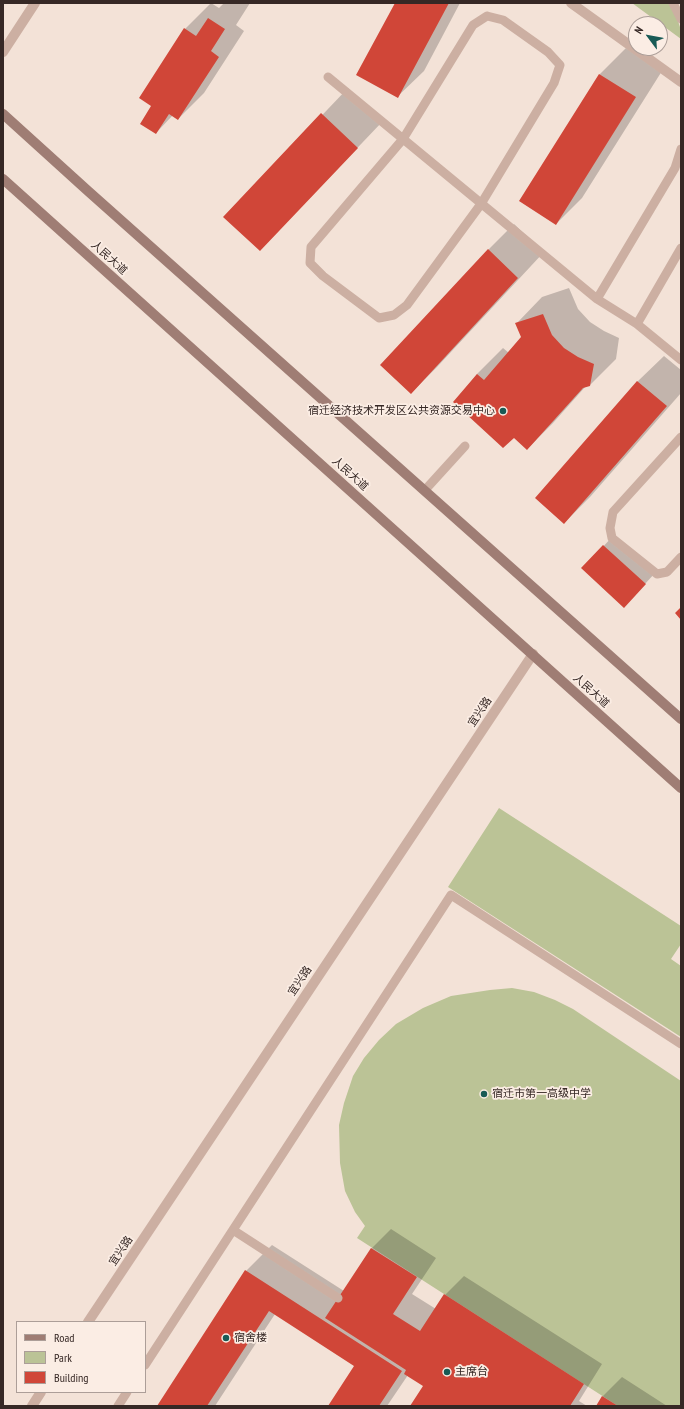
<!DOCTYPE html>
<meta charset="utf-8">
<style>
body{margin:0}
#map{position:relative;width:684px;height:1409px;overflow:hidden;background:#f3e2d7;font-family:"PT Sans Narrow",sans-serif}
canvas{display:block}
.frame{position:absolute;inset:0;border:4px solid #362825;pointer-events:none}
.legend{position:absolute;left:16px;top:1321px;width:130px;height:72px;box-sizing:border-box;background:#fbede4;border:1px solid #ac9e98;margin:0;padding:5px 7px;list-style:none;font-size:12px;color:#362825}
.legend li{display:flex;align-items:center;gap:8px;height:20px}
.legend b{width:20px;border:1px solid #ac9e98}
.north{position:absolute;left:628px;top:16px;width:40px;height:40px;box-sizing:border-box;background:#fbede4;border:1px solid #ac9e98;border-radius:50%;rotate:302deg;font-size:11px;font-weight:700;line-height:16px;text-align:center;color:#362825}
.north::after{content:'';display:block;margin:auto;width:14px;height:18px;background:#185a55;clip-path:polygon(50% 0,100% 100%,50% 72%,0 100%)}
</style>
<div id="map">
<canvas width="684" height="1409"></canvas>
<div class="frame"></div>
<ul class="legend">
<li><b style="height:5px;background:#9f7d74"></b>Road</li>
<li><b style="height:11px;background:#bbc396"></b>Park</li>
<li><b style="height:11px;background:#d04638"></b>Building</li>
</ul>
<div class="north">N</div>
</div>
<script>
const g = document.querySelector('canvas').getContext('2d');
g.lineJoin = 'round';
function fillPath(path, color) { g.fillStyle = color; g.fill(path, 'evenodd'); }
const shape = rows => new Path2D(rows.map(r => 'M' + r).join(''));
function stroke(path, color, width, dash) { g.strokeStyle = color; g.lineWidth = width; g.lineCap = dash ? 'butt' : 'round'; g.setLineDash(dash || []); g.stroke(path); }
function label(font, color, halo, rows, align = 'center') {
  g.font = font + ' "PT Sans Narrow","Noto Sans SC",sans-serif'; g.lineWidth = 3.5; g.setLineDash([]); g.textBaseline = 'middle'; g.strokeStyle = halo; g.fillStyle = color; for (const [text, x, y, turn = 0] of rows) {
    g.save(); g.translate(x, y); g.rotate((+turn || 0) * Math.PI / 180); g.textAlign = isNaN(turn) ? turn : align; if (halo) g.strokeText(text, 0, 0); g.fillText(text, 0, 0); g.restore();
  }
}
const green = shape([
 [632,3,672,3,681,30,681,39],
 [499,808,681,926,681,944,671,959,681,966,681,1037,448,887],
 [512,988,534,992,555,1000,573,1009,681,1081,681,1406,618,1406,357,1238,365,1226,355,1212,345,1191,340,1163,339,1125,344,1103,353,1076,364,1058,379,1040,396,1024,423,1008,451,996,490,990]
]);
const shadow = shape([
 [211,3,219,8,224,3,250,3,236,25,244,31,204,93,178,119,173,115,156,133,153,106,140,98,185,29],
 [396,3,460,3,424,71,398,96],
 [626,48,662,71,582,198,556,224,520,201,600,74],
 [348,88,383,121,260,250,225,217],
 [514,224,544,252,437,367,411,393,488,250],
 [569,288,578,309,590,322,604,331,619,338,616,359,590,385,586,386,553,423,527,449,514,436,455,402,477,374,503,348,509,353,522,337,517,323,542,297],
 [664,356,681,370,681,393,590,497,564,523,536,498,638,381],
 [614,535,655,573,634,596,583,568],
 [391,1229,436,1258,412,1294,436,1309,445,1295,464,1276,602,1364,579,1401,587,1406,411,1406,424,1386,408,1375,387,1406,329,1406,355,1366,275,1314,215,1406,158,1406,246,1271,272,1245,344,1291,372,1248],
 [622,1377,667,1406,597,1406,603,1396]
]);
const building = shape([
 [395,3,449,3,398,98,356,75],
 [208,18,225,29,211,51,219,57,178,120,169,114,156,134,140,124,151,106,139,98,184,28,196,36],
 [599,74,636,97,556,225,519,201],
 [321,113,358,148,260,251,223,217],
 [488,249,518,278,411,394,380,365],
 [543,314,552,335,564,348,578,357,594,364,590,386,583,388,527,450,514,438,503,448,453,402,477,374,484,380,521,337,515,323],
 [637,381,667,406,564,524,535,498],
 [603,545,646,584,624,608,581,568],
 [681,607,681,620,675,613],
 [371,1248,417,1277,393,1314,420,1331,444,1294,584,1384,570,1406,410,1406,423,1386,404,1374,406,1370,325,1318],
 [245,1270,402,1371,379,1406,328,1406,354,1366,269,1311,207,1406,157,1406],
 [602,1396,618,1406,596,1406]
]);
const lane = shape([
 [673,3,681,19],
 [487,16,503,20,548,52,560,65,554,83,481,204,407,305,394,315,379,318,323,276,310,263,311,247,403,139,473,25,487,16],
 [328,77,597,299,637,324,681,360],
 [597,299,675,168,681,149],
 [637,324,681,248],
 [681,437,613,512,610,528,612,538,657,574,667,572,681,557],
 [425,490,465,446],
 [233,1230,338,1298],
 [145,1365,451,895,681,1044],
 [118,1406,127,1392]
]);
const street = shape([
 [571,3,681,82],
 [3,52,35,3],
 [88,1322,533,654],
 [32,1406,41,1392]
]);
const secondary = shape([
 [3,114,88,191,681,719],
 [3,179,681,788]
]);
const markers = [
 [503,411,4,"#185a55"],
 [484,1094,4,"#185a55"],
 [226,1338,4,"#185a55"],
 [447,1372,4,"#185a55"]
];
const streetNames = [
 ["人民大道",109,258,42],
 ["人民大道",350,474,42],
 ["人民大道",591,691,42],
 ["宜兴路",480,712,-56],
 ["宜兴路",300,981,-56],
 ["宜兴路",121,1251,-56]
];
const poiNames = [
 ["宿迁经济技术开发区公共资源交易中心",495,411,"right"],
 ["宿迁市第一高级中学",492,1094],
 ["宿舍楼",234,1338],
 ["主席台",455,1372]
];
fillPath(green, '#bbc396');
fillPath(shadow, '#0003');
fillPath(building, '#d04638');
stroke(lane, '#ccafa2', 9);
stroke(street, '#ccafa2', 10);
stroke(secondary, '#9f7d74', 10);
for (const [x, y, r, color] of markers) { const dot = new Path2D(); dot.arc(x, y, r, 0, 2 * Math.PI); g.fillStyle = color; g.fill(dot); stroke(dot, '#fbede4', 1.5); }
label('11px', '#362825', '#fbede4', streetNames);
label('11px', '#362825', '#fbede4', poiNames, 'left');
</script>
